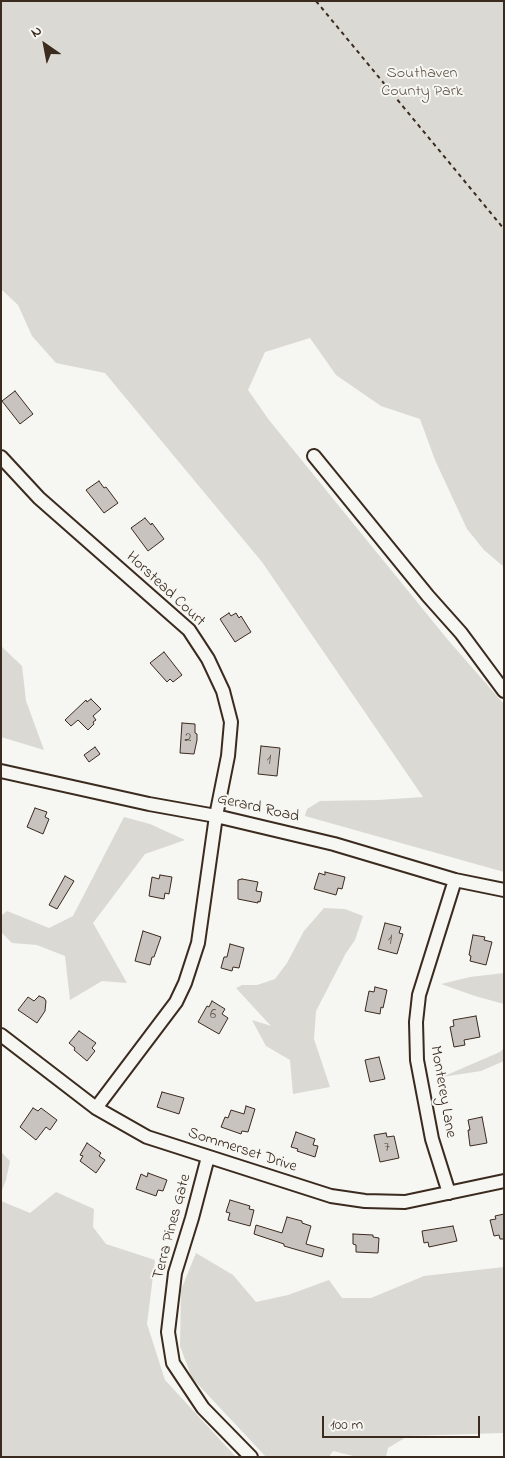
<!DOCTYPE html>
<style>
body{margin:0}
#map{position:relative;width:505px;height:1458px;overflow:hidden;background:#f6f6f2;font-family:"Indie Flower",sans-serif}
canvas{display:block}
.frame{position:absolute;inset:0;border:2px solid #3b2a1e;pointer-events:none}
.north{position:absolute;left:20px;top:20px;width:50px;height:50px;-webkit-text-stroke:4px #f6f6f2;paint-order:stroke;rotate:327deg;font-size:14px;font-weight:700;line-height:20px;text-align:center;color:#3b2a1e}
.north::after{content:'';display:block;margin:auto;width:18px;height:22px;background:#3b2a1e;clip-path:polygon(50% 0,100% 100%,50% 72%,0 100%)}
.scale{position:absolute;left:322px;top:1416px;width:158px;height:22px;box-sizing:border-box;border:2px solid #3b2a1e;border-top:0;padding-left:6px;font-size:15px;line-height:18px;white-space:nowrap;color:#3b2a1e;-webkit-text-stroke:4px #f6f6f2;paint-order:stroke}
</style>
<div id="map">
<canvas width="505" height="1458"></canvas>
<div class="frame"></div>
<div class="north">N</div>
<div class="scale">100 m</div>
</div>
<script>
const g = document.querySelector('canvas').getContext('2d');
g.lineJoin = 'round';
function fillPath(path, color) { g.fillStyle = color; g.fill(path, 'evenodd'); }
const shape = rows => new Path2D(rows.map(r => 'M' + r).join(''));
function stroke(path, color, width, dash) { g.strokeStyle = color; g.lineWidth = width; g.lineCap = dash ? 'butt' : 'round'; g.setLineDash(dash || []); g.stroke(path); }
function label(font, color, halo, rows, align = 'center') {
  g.font = font + ' "Indie Flower",sans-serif'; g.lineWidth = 4; g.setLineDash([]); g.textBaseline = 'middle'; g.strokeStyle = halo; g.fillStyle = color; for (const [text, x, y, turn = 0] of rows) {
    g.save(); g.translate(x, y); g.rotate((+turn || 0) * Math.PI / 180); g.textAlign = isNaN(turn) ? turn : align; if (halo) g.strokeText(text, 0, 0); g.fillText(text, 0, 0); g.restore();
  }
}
const green = shape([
 [1,1,504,1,504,567,484,550,467,529,435,460,420,419,381,406,336,375,310,338,265,352,248,390,269,420,448,640,504,704,504,872,305,816,307,809,320,801,378,800,423,797,262,562,105,373,56,363,32,336,18,305,1,289],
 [1,646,22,666,26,701,44,750,1,737],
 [124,817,150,824,185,840,145,854,93,923,127,983,102,981,70,1000,65,956,37,945,12,943,1,932,1,916,7,911,49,928,73,916],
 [324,908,345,909,363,916,355,940,346,953,316,1011,314,1039,330,1087,293,1094,290,1060,266,1046,252,1020,271,1026,236,988,242,985,257,985,275,979,287,963,304,931],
 [504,973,504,1004,475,996,441,984,470,977],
 [504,1048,504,1061,481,1071,442,1077,500,1052],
 [1,1152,10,1161,6,1180,1,1193],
 [56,1192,94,1209,93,1227,106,1244,155,1260,147,1324,165,1380,236,1457,1,1457,1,1201,30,1213],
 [196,1253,233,1275,256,1302,288,1295,329,1280,342,1298,371,1298,424,1276,504,1267,504,1433,408,1436,388,1448,386,1457,357,1457,333,1451,329,1457,266,1457,192,1378,180,1346,181,1290]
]);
const building = shape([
 [15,391,33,414,20,424,2,401,15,391],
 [99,481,104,488,106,487,118,503,104,513,86,490,99,481],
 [145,518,151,525,152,523,164,539,148,551,131,528,145,518],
 [229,613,231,616,236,613,239,618,241,616,251,632,235,642,220,619,229,613],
 [164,652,182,675,173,682,170,679,167,682,150,663,164,652],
 [91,699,101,709,93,716,96,720,93,722,94,724,88,730,78,720,71,726,65,720,86,700,87,702,91,699],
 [182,723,195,724,195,733,197,734,197,740,194,754,180,753,182,723],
 [261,746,280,748,277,776,258,774,261,746],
 [95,747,100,754,89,762,84,755,95,747],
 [35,808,47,812,45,817,49,819,43,834,27,827,35,808],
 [325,872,345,877,342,889,338,888,336,895,314,889,319,873,325,875,325,872],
 [160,875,172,877,169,894,165,893,164,899,149,896,152,877,159,879,160,875],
 [65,876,74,881,57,909,49,905,65,876],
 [242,879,258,882,256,891,262,892,260,902,258,901,258,903,238,899,238,880,242,879],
 [385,923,401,927,399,933,403,934,397,954,378,949,385,923],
 [143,931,161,937,154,957,152,957,150,965,135,961,143,931],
 [473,935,485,937,484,940,492,942,486,965,470,961,471,956,469,955,473,935],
 [230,944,244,948,239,968,233,967,232,971,221,968,224,957,227,957,230,944],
 [375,987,387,990,383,1008,381,1007,380,1014,365,1011,369,991,374,992,375,987],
 [39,996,44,998,46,1001,45,1011,37,1023,18,1010,28,997,34,1001,39,996],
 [212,1001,225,1009,222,1014,228,1018,219,1034,198,1022,207,1006,209,1007,212,1001],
 [476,1016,480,1037,464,1040,465,1045,454,1047,450,1027,454,1026,453,1020,476,1016],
 [79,1031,96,1043,92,1048,95,1051,87,1061,74,1050,75,1048,69,1043,79,1031],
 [379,1057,385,1079,370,1082,365,1060,379,1057],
 [162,1092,184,1098,179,1114,157,1107,162,1092],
 [246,1106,255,1109,248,1132,242,1131,241,1134,221,1127,225,1117,228,1118,231,1110,244,1114,246,1106],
 [33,1108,38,1111,41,1108,57,1120,50,1130,46,1127,36,1140,20,1127,33,1108],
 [482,1117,487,1143,470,1146,468,1130,470,1130,468,1120,482,1117],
 [296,1132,315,1139,313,1145,318,1146,315,1157,297,1151,298,1149,291,1147,296,1132],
 [386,1133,387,1137,394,1136,399,1158,380,1162,374,1135,386,1133],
 [87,1143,101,1153,99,1156,105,1160,96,1173,80,1161,83,1156,80,1155,87,1143],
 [148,1173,167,1180,163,1191,158,1190,156,1196,136,1189,141,1174,147,1177,148,1173],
 [230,1200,250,1206,249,1209,254,1210,250,1226,228,1220,230,1213,226,1212,230,1200],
 [504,1214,504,1239,500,1239,499,1235,494,1236,490,1220,496,1219,495,1216,504,1214],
 [287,1217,302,1221,302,1223,311,1226,306,1244,324,1249,322,1257,284,1246,284,1244,254,1234,256,1225,282,1233,287,1217],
 [453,1226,457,1241,429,1247,428,1242,424,1243,422,1231,453,1226],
 [353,1234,373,1235,373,1237,379,1238,378,1253,356,1252,356,1245,353,1244,353,1234]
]);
const path = shape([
 [316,1,504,229]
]);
const minor = shape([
 [314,456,428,596,461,633,504,691],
 [1,457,39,498,189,630,208,659,223,691,231,722,228,756,216,816,198,943,185,983,176,1002,96,1108],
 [1,771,149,804,216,816,334,844,455,880,504,890],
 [1,1035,96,1108,147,1137,331,1196,365,1201,405,1202,504,1181],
 [208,1157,192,1218,175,1273,168,1332,173,1363,203,1408,251,1457],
 [449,1193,432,1139,417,1060,416,1022,419,995,455,880]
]);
const numberNames = [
 ["2",188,739],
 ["1",269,761],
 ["1",390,941],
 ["6",213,1016],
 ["7",387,1149]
];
const parkNames = [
 ["Southaven",422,74],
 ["County Park",422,92]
];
const streetNames = [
 ["Horstead Court",165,590,43],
 ["Gerard Road",258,809,13],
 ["Monterey Lane",442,1092,80],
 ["Sommerset Drive",242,1151,18],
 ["Terra Pines Gate",173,1227,-75]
];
fillPath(green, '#dad9d3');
fillPath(building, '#c8c3be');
stroke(building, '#3b2a1e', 1);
stroke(minor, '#3b2a1e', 16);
stroke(path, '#3b2a1e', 2, [4, 4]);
stroke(minor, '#f6f6f2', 12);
label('14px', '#5e5046', null, numberNames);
label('16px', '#63564b', '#f6f6f2', parkNames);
label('16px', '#3b2a1e', '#f6f6f2', streetNames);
</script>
